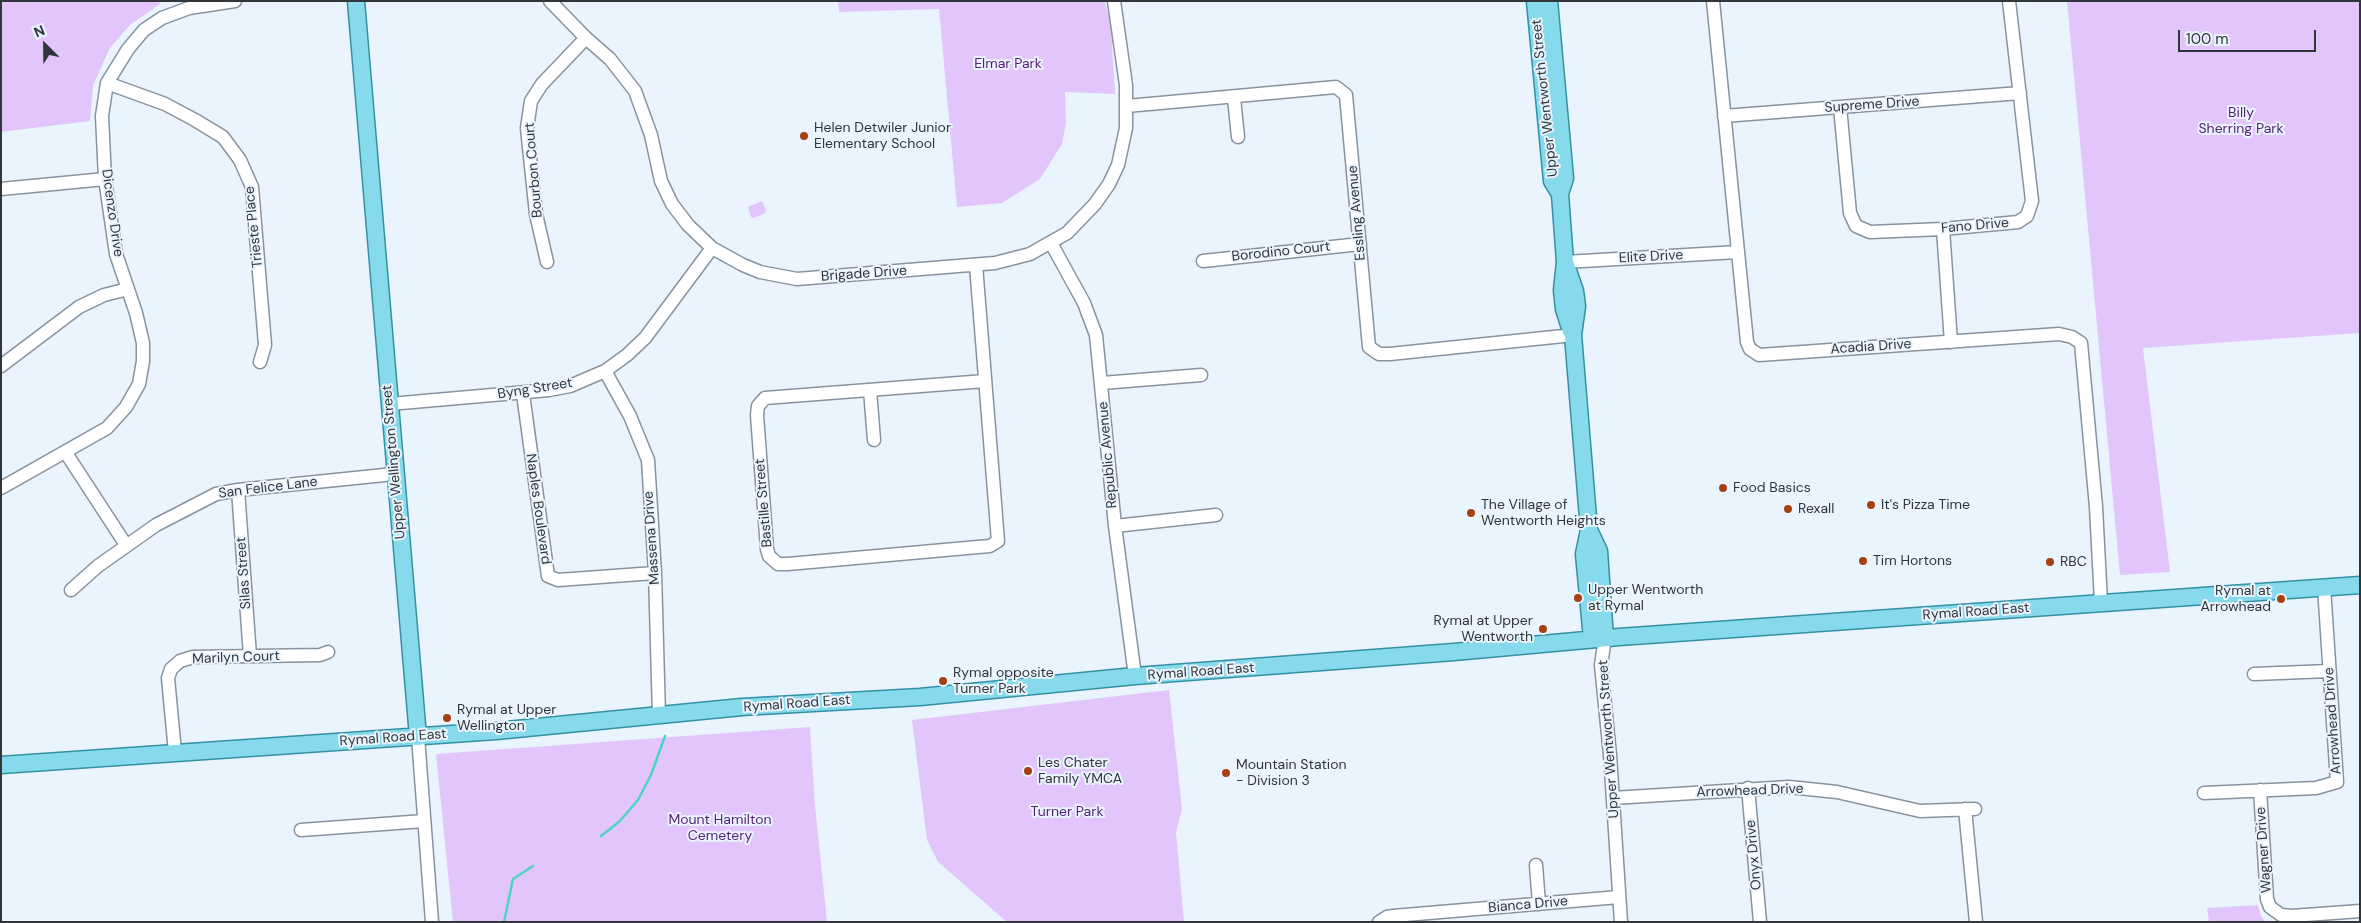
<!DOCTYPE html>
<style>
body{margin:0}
#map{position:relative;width:2361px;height:923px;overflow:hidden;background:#e9f4fe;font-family:"DM Sans",sans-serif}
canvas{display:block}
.frame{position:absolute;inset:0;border:2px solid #31363a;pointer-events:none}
.north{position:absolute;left:20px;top:20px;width:50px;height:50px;-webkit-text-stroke:4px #e9f4fe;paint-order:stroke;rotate:337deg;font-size:14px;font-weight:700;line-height:20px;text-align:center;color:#31363a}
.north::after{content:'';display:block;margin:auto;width:18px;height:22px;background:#31363a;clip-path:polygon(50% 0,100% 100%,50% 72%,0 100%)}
.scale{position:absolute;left:2178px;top:30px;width:138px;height:22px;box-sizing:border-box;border:2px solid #31363a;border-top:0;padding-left:6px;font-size:15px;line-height:18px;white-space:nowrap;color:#31363a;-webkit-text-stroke:4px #e9f4fe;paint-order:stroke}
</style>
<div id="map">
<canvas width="2361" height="923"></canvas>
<div class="frame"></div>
<div class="north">N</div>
<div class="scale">100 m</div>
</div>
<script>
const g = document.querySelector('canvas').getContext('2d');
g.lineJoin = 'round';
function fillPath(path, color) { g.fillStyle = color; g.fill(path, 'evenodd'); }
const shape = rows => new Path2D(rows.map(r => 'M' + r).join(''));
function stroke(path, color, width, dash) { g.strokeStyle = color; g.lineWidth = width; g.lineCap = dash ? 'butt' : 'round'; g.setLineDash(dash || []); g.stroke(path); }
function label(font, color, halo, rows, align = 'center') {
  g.font = font + ' "DM Sans",sans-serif'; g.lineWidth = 4; g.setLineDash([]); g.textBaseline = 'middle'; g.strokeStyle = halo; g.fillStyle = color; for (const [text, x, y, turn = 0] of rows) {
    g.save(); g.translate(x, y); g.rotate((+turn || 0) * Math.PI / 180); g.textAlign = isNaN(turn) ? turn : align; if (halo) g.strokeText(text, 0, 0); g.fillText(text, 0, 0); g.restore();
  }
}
const green = shape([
 [1,1,159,1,160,4,130,25,110,48,93,85,90,121,1,132],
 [838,1,1105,1,1111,28,1115,94,1065,92,1066,123,1062,144,1040,179,1002,203,957,207,939,9,839,12],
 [2067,1,2360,1,2360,333,2143,348,2170,572,2120,575],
 [762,201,766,210,765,213,754,218,751,217,748,207],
 [1169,690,1182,809,1176,832,1184,922,1007,922,938,862,927,840,912,720],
 [810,727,815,806,827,922,453,922,436,754],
 [2258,905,2261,916,2266,922,2209,922,2207,908]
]);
const stream = shape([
 [601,836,619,822,638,800,651,775,665,736],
 [504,922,513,879,533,866]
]);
const minor = shape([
 [550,1,586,38,610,59,635,91,651,135,661,181,672,204,688,225,712,248,743,265,760,272,797,279,995,263,1030,254,1067,233,1095,204,1109,184,1118,165,1126,128,1126,85,1114,1],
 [1713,1,1747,342,1750,349,1759,355,2059,334,2072,337,2081,343,2096,507,2101,602],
 [107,83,165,104,195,120,223,137,240,160,252,187,265,345,260,362],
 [1234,98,1238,137],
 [1127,106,1336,87,1346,95,1369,347,1379,354,1390,354,1573,335],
 [1840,107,1850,213,1856,226,1870,232,1943,229,2018,222,2027,216,2032,201,2009,1],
 [1724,116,2020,93],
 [1,189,105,179],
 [1943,229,1951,342],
 [1051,243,1084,303,1096,335,1115,526,1135,676],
 [1203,261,1360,244],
 [547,262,536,214,527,128,531,101,542,84,586,38],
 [1565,262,1738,252],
 [976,265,998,541,990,546,978,547,788,564,778,564,769,556,767,549,757,415,758,406,765,398,985,381],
 [1,366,79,307,104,295,128,289],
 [605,371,630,416,648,460,655,573,659,716],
 [1102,383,1201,375],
 [870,390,874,440],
 [523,394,548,576,558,580,655,573],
 [390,404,549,390,570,386,605,371,627,355,645,338,712,248],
 [66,453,126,545],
 [1,488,107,428,126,407,139,384,143,361,143,343,136,313,116,254,105,179,102,116,107,83,128,49,144,30,162,18,189,8,235,1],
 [238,490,250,656],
 [1115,526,1216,515],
 [71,590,98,566,156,525,216,494,238,490,394,474],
 [1605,638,1601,665,1610,755,1621,922],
 [2254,674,2329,671],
 [418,737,432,922],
 [175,752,168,678,171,669,180,661,193,657,320,655,328,652],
 [1748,788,1760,922],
 [2260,790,2267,899,2270,907,2281,915,2292,916,2360,911],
 [2204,793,2316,788,2337,782,2324,587],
 [1613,798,1789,787,1837,792,1920,811,1975,809],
 [1965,809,1976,922],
 [301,830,424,821],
 [1536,865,1539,904],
 [1379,922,1387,917,1393,916,1619,897]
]);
const major = shape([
 [356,1,418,737],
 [1535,1,1552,181,1560,194],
 [1549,1,1565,178,1560,194,1565,262,1562,290,1564,309,1571,331],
 [1565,262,1575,291,1577,306,1573,335,1589,530,1584,554,1592,639],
 [1589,530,1599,551,1605,638],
 [1,765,496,731,742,707,920,697,1135,676,1454,652,1619,637,2360,585]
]);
const markers = [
 [804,136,5,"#a54011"],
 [1723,488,5,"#a54011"],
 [1871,505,5,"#a54011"],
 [1788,509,5,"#a54011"],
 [1471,513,5,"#a54011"],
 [1863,561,5,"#a54011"],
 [2050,562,5,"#a54011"],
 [1578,598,5,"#a54011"],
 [2281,599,5,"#a54011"],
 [1543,629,5,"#a54011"],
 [943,681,5,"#a54011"],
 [447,718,5,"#a54011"],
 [1028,771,5,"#a54011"],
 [1226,773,5,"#a54011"]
];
const parkNames = [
 ["Elmar Park",1008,64],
 ["Billy",2241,113],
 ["Sherring Park",2241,129],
 ["Turner Park",1067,812],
 ["Mount Hamilton",720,820],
 ["Cemetery",720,836]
];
const streetNames = [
 ["Upper Wentworth Street",1545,98,-96],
 ["Supreme Drive",1872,105,-4],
 ["Bourbon Court",534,170,-95],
 ["Dicenzo Drive",112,213,82],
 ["Essling Avenue",1357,213,-95],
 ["Fano Drive",1975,226,-5],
 ["Trieste Place",254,227,-96],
 ["Borodino Court",1281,252,-6],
 ["Elite Drive",1651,257,-3],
 ["Brigade Drive",864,274,-4],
 ["Acadia Drive",1871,347,-4],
 ["Byng Street",535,389,-9],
 ["Republic Avenue",1108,455,-95],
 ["Upper Wellington Street",394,462,-95],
 ["San Felice Lane",268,488,-7],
 ["Bastille Street",764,503,-95],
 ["Naples Boulevard",538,509,82],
 ["Massena Drive",652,538,-94],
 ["Silas Street",244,573,-94],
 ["Rymal Road East",1976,612,-4],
 ["Marilyn Court",236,658,-2],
 ["Rymal Road East",1201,672,-4],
 ["Rymal Road East",797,704,-4],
 ["Arrowhead Drive",2333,721,-94],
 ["Rymal Road East",393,738,-4],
 ["Upper Wentworth Street",1609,739,-94],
 ["Arrowhead Drive",1750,791,-2],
 ["Wagner Drive",2264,850,-94],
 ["Onyx Drive",1754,855,-95],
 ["Bianca Drive",1528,905,-5]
];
const poiNames = [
 ["Helen Detwiler Junior",814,128],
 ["Elementary School",814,144],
 ["Food Basics",1733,488],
 ["The Village of",1481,505],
 ["Wentworth Heights",1481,521],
 ["It's Pizza Time",1881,505],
 ["Rexall",1798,509],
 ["Tim Hortons",1873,561],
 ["RBC",2060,562],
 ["Upper Wentworth",1588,590],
 ["at Rymal",1588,606],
 ["Rymal at",2271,591,"right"],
 ["Arrowhead",2271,607,"right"],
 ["Rymal at Upper",1533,621,"right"],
 ["Wentworth",1533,637,"right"],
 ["Rymal opposite",953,673],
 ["Turner Park",953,689],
 ["Rymal at Upper",457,710],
 ["Wellington",457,726],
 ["Les Chater",1038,763],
 ["Family YMCA",1038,779],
 ["Mountain Station",1236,765],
 ["- Division 3",1236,781]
];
fillPath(green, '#e2c6fb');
stroke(stream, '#4fd3c3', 2.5);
stroke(minor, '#87939e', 15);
stroke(major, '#3491a5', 19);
stroke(minor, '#fff', 12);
stroke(major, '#86daec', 16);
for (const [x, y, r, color] of markers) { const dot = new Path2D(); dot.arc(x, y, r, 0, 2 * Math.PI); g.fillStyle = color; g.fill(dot); stroke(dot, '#e9f4fe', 2); }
label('14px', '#541e77', '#e9f4fe', parkNames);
label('14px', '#31363a', '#e9f4fe', streetNames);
label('14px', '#31363a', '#e9f4fe', poiNames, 'left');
</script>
